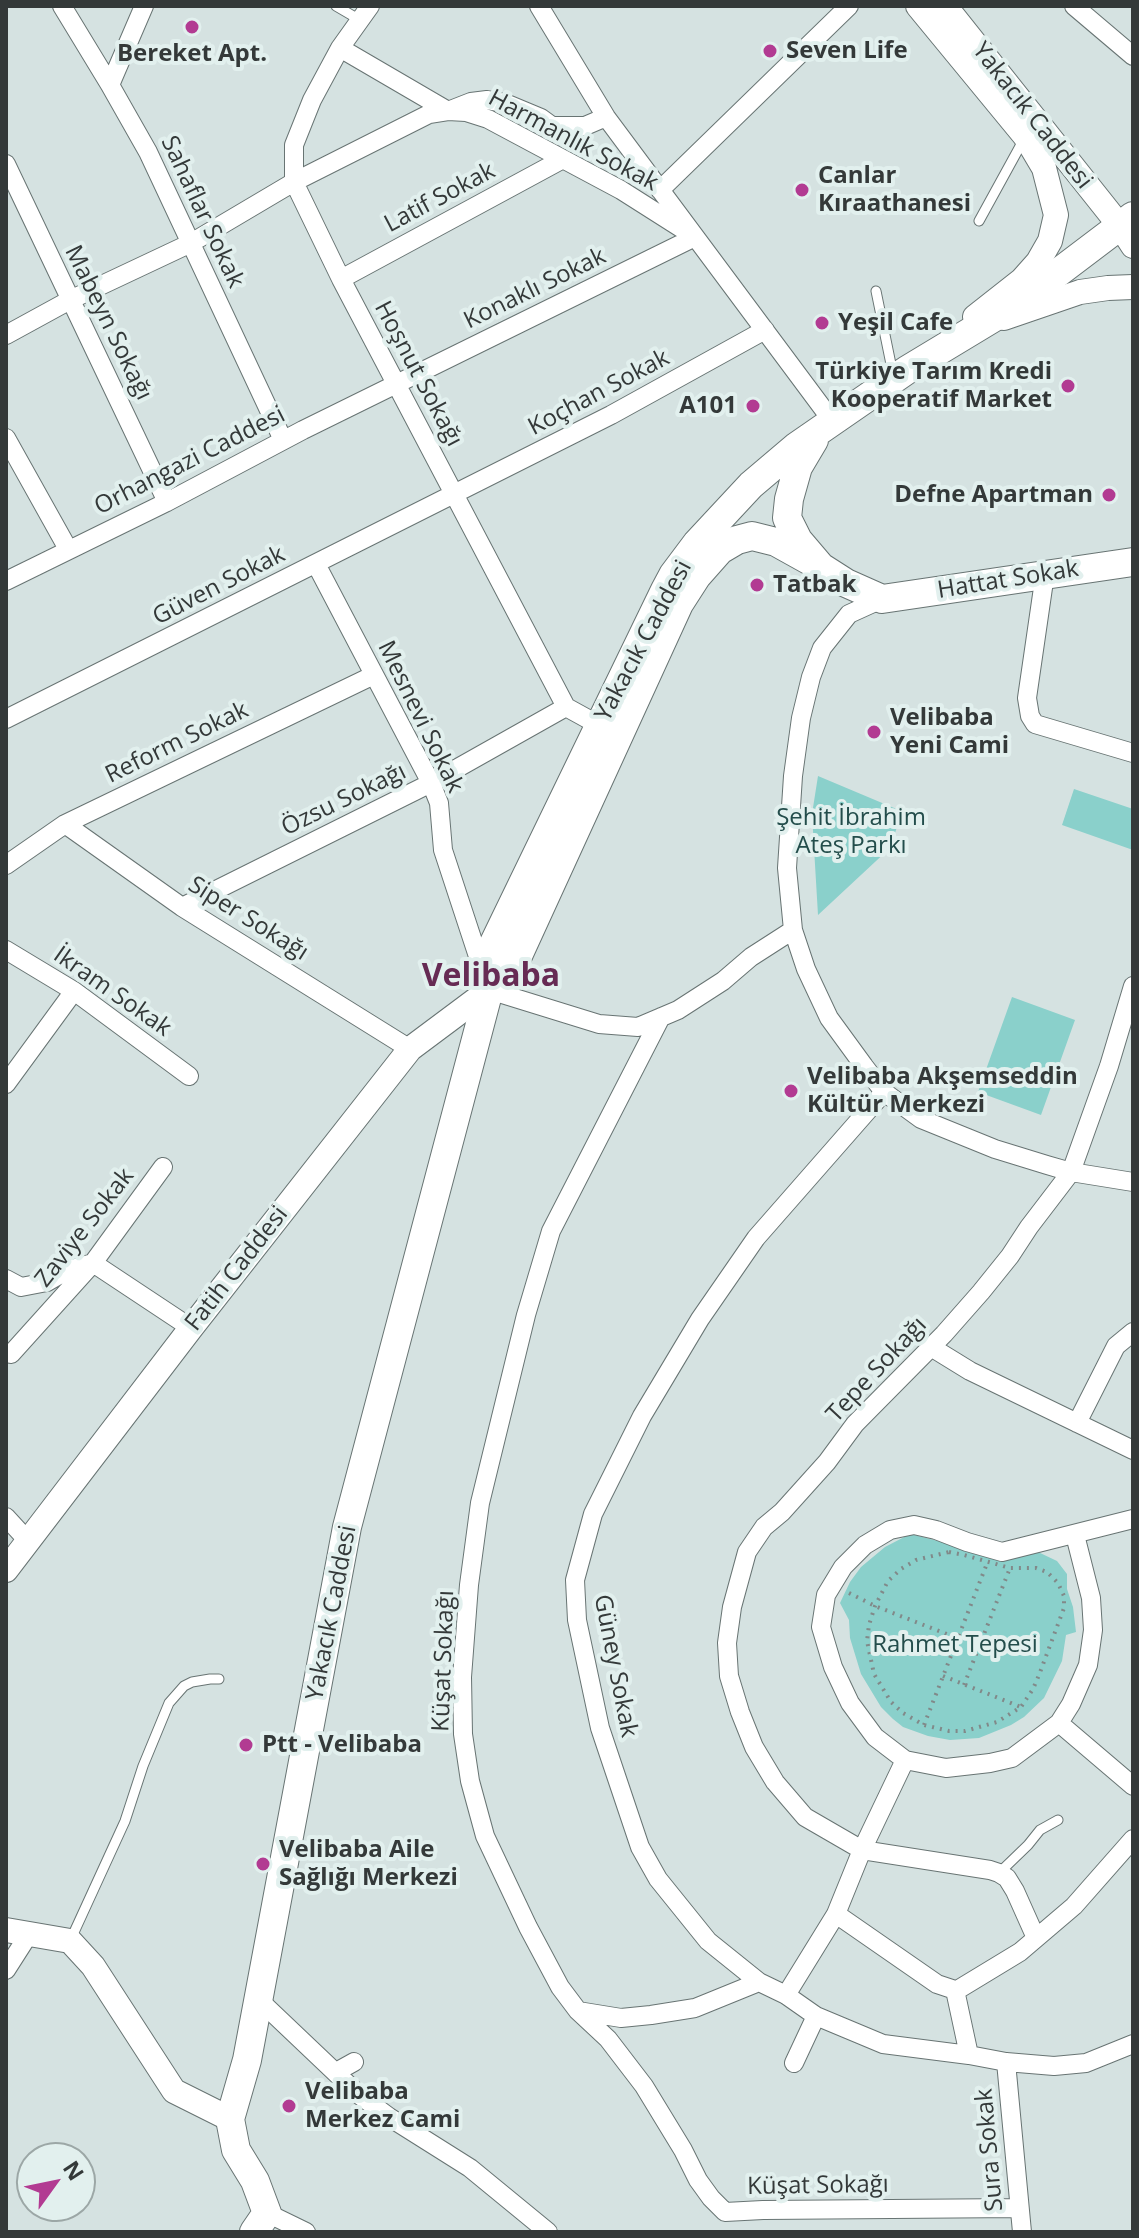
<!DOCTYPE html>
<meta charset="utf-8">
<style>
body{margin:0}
#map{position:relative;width:1139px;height:2238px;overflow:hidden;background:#d5e2e1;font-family:"Open Sans",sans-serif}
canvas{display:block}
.frame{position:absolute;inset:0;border:8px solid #343939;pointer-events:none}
.north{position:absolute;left:16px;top:2142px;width:80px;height:80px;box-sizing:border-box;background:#e2f0ee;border:2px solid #9ca7a6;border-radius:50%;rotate:57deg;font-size:22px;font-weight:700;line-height:32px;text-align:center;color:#343939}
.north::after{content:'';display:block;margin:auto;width:28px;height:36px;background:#b23b92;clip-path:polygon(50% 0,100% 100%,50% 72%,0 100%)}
</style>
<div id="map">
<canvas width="1139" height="2238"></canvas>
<div class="frame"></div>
<div class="north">N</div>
</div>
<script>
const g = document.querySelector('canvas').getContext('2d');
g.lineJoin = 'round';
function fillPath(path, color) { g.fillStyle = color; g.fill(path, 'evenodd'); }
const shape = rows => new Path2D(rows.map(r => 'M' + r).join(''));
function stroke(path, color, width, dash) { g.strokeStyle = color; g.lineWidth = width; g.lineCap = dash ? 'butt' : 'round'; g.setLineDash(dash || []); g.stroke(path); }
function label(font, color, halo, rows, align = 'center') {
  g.font = font + ' "Open Sans",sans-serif'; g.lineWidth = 8; g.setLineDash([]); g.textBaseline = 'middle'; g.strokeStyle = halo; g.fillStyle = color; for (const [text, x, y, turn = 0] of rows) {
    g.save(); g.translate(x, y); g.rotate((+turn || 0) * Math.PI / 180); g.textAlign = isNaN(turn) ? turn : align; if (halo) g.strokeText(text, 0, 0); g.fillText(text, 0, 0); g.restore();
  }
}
const green = shape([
 [818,776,906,813,900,818,890,848,818,915,812,814],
 [1074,789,1133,809,1133,850,1062,825],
 [1012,997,1075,1020,1041,1115,978,1092],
 [910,1534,946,1543,1038,1552,1057,1561,1067,1574,1067,1589,1073,1607,1076,1632,1066,1635,1062,1661,1044,1698,1024,1717,1011,1725,979,1738,950,1740,928,1736,903,1727,893,1719,881,1707,861,1674,850,1638,849,1620,840,1603,850,1582,861,1567,885,1547]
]);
const path = shape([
 [949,1552,964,1555,1010,1568,1036,1568,1047,1572,1058,1583,1064,1596,1064,1608,1039,1675,1033,1689,1021,1707,997,1722,965,1731,949,1731,924,1725,903,1713,891,1702,874,1674,867,1641,869,1625,875,1606,888,1581,901,1569,916,1560,949,1552],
 [849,1593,875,1606,957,1638],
 [943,1676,1021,1707],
 [964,1685,1010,1568],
 [924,1725,986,1566]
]);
const lane = shape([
 [336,6,360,20],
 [979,221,1024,139],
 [876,291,893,374],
 [999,1873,1028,1845,1040,1830,1058,1820],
 [70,1941,125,1821,143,1766,169,1703,184,1686,192,1682,210,1679,219,1679]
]);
const street = shape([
 [62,6,110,85],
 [144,6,110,85,148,152,283,440],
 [370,6,340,48,312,100,294,145,294,182,341,279,566,707,606,729],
 [539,6,606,117,833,422],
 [1074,6,1133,56],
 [340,48,448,111,471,102,487,100,505,103,541,118,552,126,585,126,606,117],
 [6,164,167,502],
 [660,190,849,6],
 [341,279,563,159],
 [6,335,70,300,191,243,294,182,429,114,448,111,466,112,488,119,621,190,695,237],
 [6,438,68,549],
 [316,564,431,783,439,803,443,850,489,990,599,1024,638,1027,678,1010,723,981,751,957,793,930],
 [1045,574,1027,698,1030,716,1035,724,1133,753],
 [6,581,167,502,303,430,695,237],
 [882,599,849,614,822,648,811,677,801,718,793,776,787,868,793,930,806,969,829,1018,864,1066,884,1092,921,1119,995,1149,1047,1165,1071,1172,1133,1182],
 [6,719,611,415,765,330],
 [65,824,182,907,410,1049],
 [6,865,65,824,374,675],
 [182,907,431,783,566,707],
 [6,950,74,991,189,1076],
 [661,1017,551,1231,526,1315,480,1503,469,1585,462,1677,463,1734,470,1781,485,1836,528,1927,560,1987,578,2011,608,2039,644,2086,683,2150,698,2180,711,2198,725,2212,763,2210,1019,2208],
 [6,1084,74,991],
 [884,1092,756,1238,700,1319,642,1416,593,1514,575,1580,577,1620,600,1728,640,1847,658,1879,708,1941,759,1982,786,1995,816,2016,883,2044,969,2055,1006,2062,1054,2066,1086,2063,1133,2044],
 [6,1279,21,1287,47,1282,66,1271,93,1263,191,1328],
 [931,1347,970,1371,1133,1450],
 [11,1354,93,1263,163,1167],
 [1077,1423,1116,1346,1133,1332],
 [6,1517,28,1541],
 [1075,1535,1091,1598,1093,1630,1088,1665,1071,1704,1059,1723,1012,1758,990,1763,946,1768,905,1760,875,1737,850,1703,833,1667,821,1627,826,1595,843,1567,865,1545,890,1530,914,1525,936,1530,967,1542,1002,1552,1133,1519],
 [1059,1723,1133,1786],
 [836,1914,937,1984,955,1990,959,1989,1020,1952,1074,1906,1133,1839],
 [1036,1938,1015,1891,1007,1878,999,1873,990,1870,862,1850,805,1817,775,1782,754,1747,740,1712,729,1676,727,1643,732,1607,747,1552,764,1527,782,1512,827,1462,855,1424,944,1334,981,1292,1010,1256,1029,1227,1071,1172,1109,1066,1133,986],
 [6,1970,29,1934],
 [955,1990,969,2055],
 [786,1995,836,1914,862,1850,905,1760],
 [258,1999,358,2094,389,2117,470,2168,548,2232],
 [578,2011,621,2018,651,2015,695,2008,759,1982],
 [1006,2062,1022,2232],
 [794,2063,816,2016],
 [336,2072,354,2062],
 [267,2213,306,2232]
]);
const secondary = shape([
 [918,6,1025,136,1044,168,1056,215,1050,241,1038,262,1022,280,975,317],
 [945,6,1120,226,1133,246],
 [1004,318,1080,292,1108,288,1133,287],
 [6,1570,191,1328,410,1049,489,990],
 [6,1930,70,1941,93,1966,174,2091,230,2119]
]);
const primary = shape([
 [814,440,798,467,789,499,787,518,798,540,821,567,846,583,882,599,1133,562],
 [489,990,517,958,679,604,697,576,720,550,737,540,752,536,776,542,821,567],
 [254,2232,267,2213,255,2181,236,2150,230,2119,247,2060,347,1527,489,990,492,947,665,590,673,575,697,543,751,485,797,446,907,370,1018,303,1133,216]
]);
const markers = [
 [192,27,8,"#b23b92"],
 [770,51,8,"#b23b92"],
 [802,190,8,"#b23b92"],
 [822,323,8,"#b23b92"],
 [1068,386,8,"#b23b92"],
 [753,406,8,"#b23b92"],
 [1109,495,8,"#b23b92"],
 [757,585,8,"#b23b92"],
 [874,732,8,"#b23b92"],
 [791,1091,8,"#b23b92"],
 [246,1745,8,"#b23b92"],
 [263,1864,8,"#b23b92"],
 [289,2106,8,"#b23b92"]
];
const poiNames = [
 ["Seven Life",786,51],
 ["Bereket Apt.",192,54,"center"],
 ["Canlar",818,176],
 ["Kıraathanesi",818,204],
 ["Yeşil Cafe",838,323],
 ["Türkiye Tarım Kredi",1052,372,"right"],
 ["Kooperatif Market",1052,400,"right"],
 ["A101",737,406,"right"],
 ["Defne Apartman",1093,495,"right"],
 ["Tatbak",773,585],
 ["Velibaba",890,718],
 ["Yeni Cami",890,746],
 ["Velibaba Akşemseddin",807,1077],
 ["Kültür Merkezi",807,1105],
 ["Ptt - Velibaba",262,1745],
 ["Velibaba Aile",279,1850],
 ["Sağlığı Merkezi",279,1878],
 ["Velibaba",305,2092],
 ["Merkez Cami",305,2120]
];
const streetNames = [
 ["Yakacık Caddesi",1032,116,52],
 ["Harmanlık Sokak",573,141,28],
 ["Latif Sokak",440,198,-28],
 ["Sahaflar Sokak",202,212,65],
 ["Konaklı Sokak",535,289,-26],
 ["Mabeyn Sokağı",108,323,64],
 ["Hoşnut Sokağı",418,374,62],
 ["Koçhan Sokak",599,393,-28],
 ["Orhangazi Caddesi",190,461,-27],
 ["Hattat Sokak",1008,580,-9],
 ["Güven Sokak",219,586,-27],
 ["Yakacık Caddesi",644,641,-62],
 ["Mesnevi Sokak",420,717,64],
 ["Reform Sokak",177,743,-26],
 ["Özsu Sokağı",344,800,-26],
 ["Siper Sokağı",248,919,32],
 ["İkram Sokak",112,992,35],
 ["Zaviye Sokak",85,1228,-52],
 ["Fatih Caddesi",237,1269,-52],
 ["Tepe Sokağı",877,1370,-47],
 ["Yakacık Caddesi",332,1613,-79],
 ["Küşat Sokağı",444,1661,-88],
 ["Güney Sokak",615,1666,79],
 ["Sura Sokak",990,2150,-95],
 ["Küşat Sokağı",818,2186,-1]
];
const parkNames = [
 ["Şehit İbrahim",851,818],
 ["Ateş Parkı",851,846],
 ["Rahmet Tepesi",955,1645]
];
const districtNames = [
 ["Velibaba",491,977]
];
fillPath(green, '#8ad0cb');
stroke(lane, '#687473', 11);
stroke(street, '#687473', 20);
stroke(secondary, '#687473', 26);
stroke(primary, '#687473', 30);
stroke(path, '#818989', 4, [2, 6]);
stroke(lane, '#fff', 9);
stroke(street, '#fff', 18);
stroke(secondary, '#fff', 24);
stroke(primary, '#fff', 28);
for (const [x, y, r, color] of markers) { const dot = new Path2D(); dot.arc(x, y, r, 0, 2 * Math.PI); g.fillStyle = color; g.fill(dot); stroke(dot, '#e2f0ee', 3); }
label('bold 24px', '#343939', '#e2f0ee', poiNames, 'left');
label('24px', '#343939', '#e2f0ee', streetNames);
label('24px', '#234d4b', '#e2f0ee', parkNames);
label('bold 32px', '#662b54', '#e2f0ee', districtNames);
</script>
